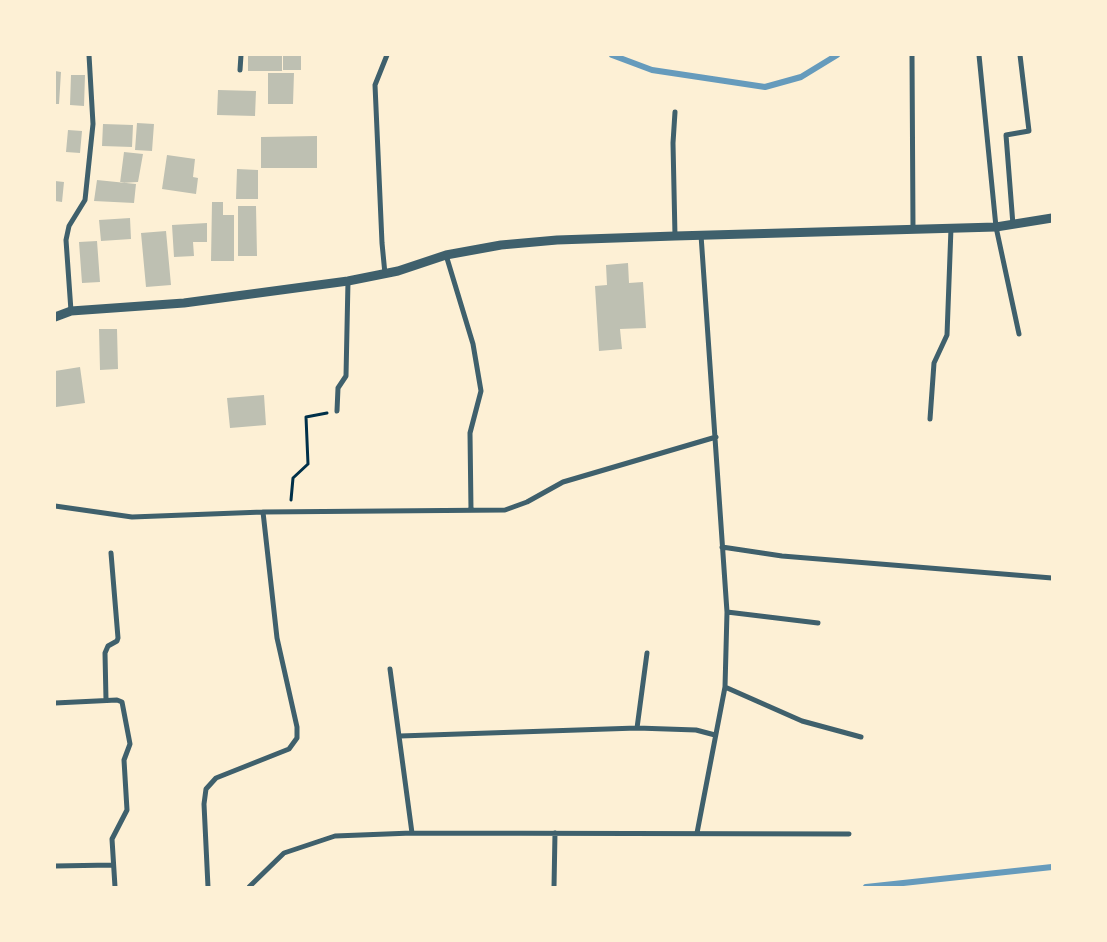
<!DOCTYPE html>
<style>
body{margin:0}
#map{position:relative;width:1107px;height:942px;overflow:hidden;background:#fdf0d5;font-family:"Sofia Sans Condensed",sans-serif}
canvas{display:block}
.frame{position:absolute;inset:0;border:56px solid #fdf0d5;pointer-events:none}
</style>
<div id="map">
<canvas width="1107" height="942"></canvas>
<div class="frame"></div>
</div>
<script>
const g = document.querySelector('canvas').getContext('2d');
g.lineJoin = 'round';
const shape = rows => new Path2D(rows.map(r => 'M' + r).join(''));
function stroke(path, color, width, dash) { g.strokeStyle = color; g.lineWidth = width; g.lineCap = dash ? 'butt' : 'round'; g.setLineDash(dash || []); g.stroke(path); }
function fillPath(path, color) { g.fillStyle = color; g.fill(path, 'evenodd'); }
const stream = shape([
 [612,55,652,70,765,87,801,77,837,55],
 [866,887,1052,867]
]);
const building = shape([
 [248,55,282,55,282,71,248,71],
 [283,55,301,55,301,70,283,70],
 [55,71,61,72,59,104,55,104],
 [268,73,294,73,293,104,268,104],
 [71,75,85,75,84,106,70,105],
 [218,90,256,91,255,116,217,115],
 [137,123,154,124,152,151,135,150],
 [103,124,133,125,132,147,102,146],
 [68,130,82,131,80,153,66,152],
 [317,136,317,168,261,168,261,137],
 [124,152,143,154,138,182,120,183],
 [167,155,195,159,193,177,198,178,196,194,162,189],
 [237,169,258,170,258,199,236,199],
 [97,180,136,184,134,203,94,201],
 [55,181,64,182,62,202,55,201],
 [212,202,223,202,223,215,234,215,234,261,211,261],
 [238,206,256,206,257,256,238,256],
 [130,218,131,239,101,241,99,220],
 [207,223,207,242,193,242,194,256,174,257,172,225],
 [166,231,171,285,146,287,141,233],
 [97,241,100,282,82,283,79,242],
 [628,263,629,283,643,282,646,328,620,329,622,349,599,351,595,286,607,285,606,265],
 [99,329,117,329,118,369,100,370],
 [80,367,85,403,56,407,55,371],
 [264,395,266,425,230,428,227,398]
]);
const path = shape([
 [291,500,293,478,308,464,306,417,327,413]
]);
const minor = shape([
 [912,55,913,228],
 [979,55,996,227,1019,334],
 [240,70,241,55],
 [675,112,673,143,675,236],
 [1013,225,1006,135,1029,131,1020,55],
 [446,255,473,344,481,391,470,433,471,510],
 [385,274,382,243,375,85,387,55],
 [71,311,66,240,69,226,85,200,93,124,89,55],
 [337,411,338,388,346,376,348,281],
 [930,419,934,363,947,335,951,228],
 [55,506,132,517,263,512,505,510,527,502,563,482,716,437],
 [722,547,782,556,1052,578],
 [727,612,818,623],
 [390,669,412,833],
 [725,687,802,721,861,737],
 [106,700,105,653,108,646,117,641,118,638,111,553],
 [55,703,117,700,122,702,130,744,124,760,127,810,112,839,115,887],
 [637,728,647,653],
 [400,736,637,728,696,730,715,735],
 [697,833,725,687,727,612,701,235],
 [55,866,112,865],
 [208,887,204,804,206,789,216,778,289,749,297,738,297,727,277,638,263,512],
 [249,887,284,853,335,836,412,833,849,834],
 [554,887,555,833]
]);
const tertiary = shape([
 [55,317,71,311,184,303,348,281,398,271,446,255,501,245,557,240,675,236,996,227,1052,218]
]);
stroke(stream, '#669bbc', 6);
fillPath(building, '#bec0b2');
stroke(path, '#003049', 3);
stroke(minor, '#3f606c', 5);
stroke(tertiary, '#3f606c', 9);
</script>
